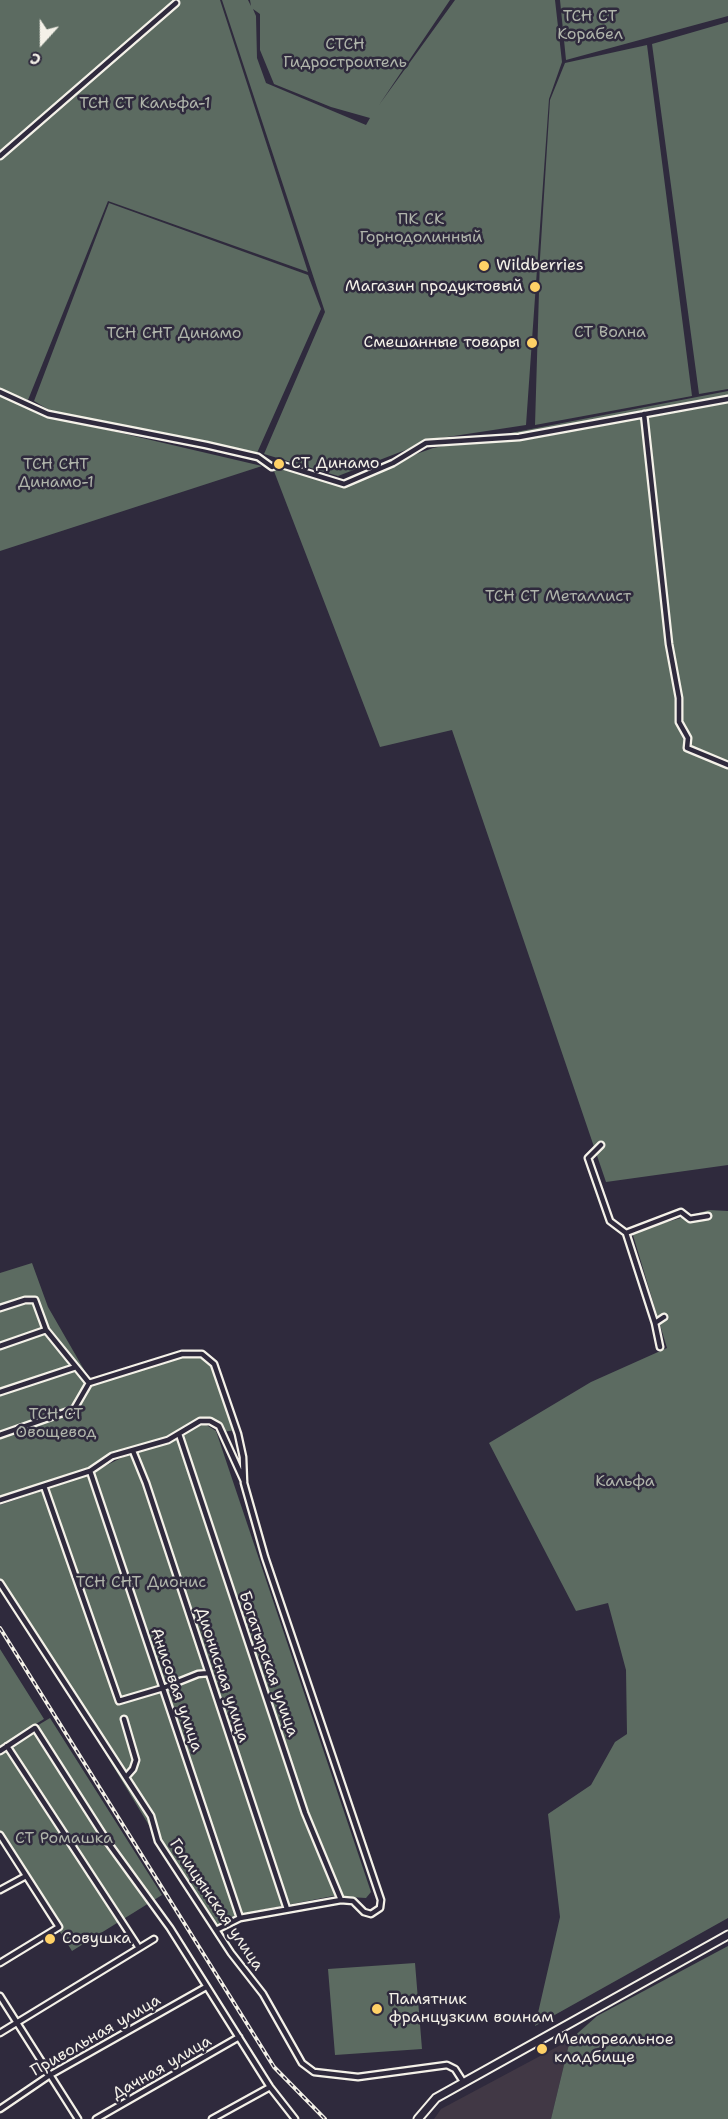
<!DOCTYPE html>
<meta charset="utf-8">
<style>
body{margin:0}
#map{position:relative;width:728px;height:2119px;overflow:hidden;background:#2f2a3d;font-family:"Shantell Sans",sans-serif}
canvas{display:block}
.north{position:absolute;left:12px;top:12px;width:60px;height:60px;-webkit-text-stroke:4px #2f2a3d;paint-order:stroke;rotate:201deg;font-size:16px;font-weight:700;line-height:24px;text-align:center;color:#f4f1e8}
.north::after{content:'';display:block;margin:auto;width:21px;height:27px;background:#f4f1e8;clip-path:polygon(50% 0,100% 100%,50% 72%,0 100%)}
</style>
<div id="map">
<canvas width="728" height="2119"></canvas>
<div class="north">С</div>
</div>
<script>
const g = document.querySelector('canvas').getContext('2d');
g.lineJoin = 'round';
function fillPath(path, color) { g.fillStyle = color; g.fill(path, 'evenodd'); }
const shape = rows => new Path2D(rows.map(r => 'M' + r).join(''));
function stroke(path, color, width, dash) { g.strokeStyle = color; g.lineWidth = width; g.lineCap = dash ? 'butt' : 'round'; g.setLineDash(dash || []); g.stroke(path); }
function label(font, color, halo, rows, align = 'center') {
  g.font = font + ' "Shantell Sans",sans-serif'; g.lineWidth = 5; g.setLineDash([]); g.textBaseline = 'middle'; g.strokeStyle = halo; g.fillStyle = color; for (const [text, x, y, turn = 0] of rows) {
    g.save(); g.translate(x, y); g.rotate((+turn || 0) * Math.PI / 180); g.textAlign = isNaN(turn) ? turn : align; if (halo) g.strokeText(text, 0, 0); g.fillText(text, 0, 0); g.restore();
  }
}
const built = shape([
 [570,2040,551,2119,434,2119,441,2109]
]);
const green = shape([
 [0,0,220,0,308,272,108,201,28,400,0,389],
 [222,0,248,0,251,6,250,0,450,0,379,105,455,0,555,0,562,62,549,99,526,425,434,439,338,476,264,454,325,312],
 [253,9,260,14,260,50,274,84,331,107,370,118,366,125,266,83,257,58,256,16],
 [560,0,728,0,728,16,566,60],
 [728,22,728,389,699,394,652,44],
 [647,45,692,396,535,425,540,258,550,100,565,63],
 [109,203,308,275,321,309,257,453,68,416,49,410,34,401],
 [728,391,728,1165,606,1182,452,730,380,747,272,466,342,481,433,448],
 [0,396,44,415,262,466,0,551],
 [709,1210,728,1211,728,1918,535,2026,560,1917,548,1814,591,1785,615,1742,627,1734,626,1670,608,1603,576,1611,489,1443,591,1382,667,1348,632,1232],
 [32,1263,48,1307,90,1380,191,1351,201,1350,217,1363,240,1430,219,1432,211,1425,203,1423,168,1435,205,1424,216,1431,371,1892,366,1898,333,1896,256,1911,212,1929,0,1580,0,1505,83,1477,159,1439,110,1460,86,1474,0,1503,0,1273],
 [0,1649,44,1719,0,1746],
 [50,1718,162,1895,72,1951,0,1837,0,1748],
 [728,1946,728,2119,551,2119,570,2040,597,2016],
 [415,1963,422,2049,335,2055,328,1969]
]);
const street = shape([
 [0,156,176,3],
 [0,392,48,414,206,445,258,457,272,467,279,464,344,484,393,463,426,443,519,437,728,399],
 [644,414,669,644,679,698,679,722,688,738,687,748,728,765],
 [601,1145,588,1158,610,1221,626,1233,681,1212,690,1219,708,1216],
 [626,1233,655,1323],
 [0,1308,25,1300,35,1300,46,1330,89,1383],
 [0,1346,46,1330],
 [660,1347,655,1323,664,1317],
 [89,1383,182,1354,202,1354,214,1364,238,1434,243,1457,244,1483,265,1557,381,1900,380,1908,371,1914,364,1912,353,1901,341,1900,240,1918,218,1929],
 [0,1392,76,1367],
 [179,1434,305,1813,341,1900],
 [0,1435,74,1409,89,1383],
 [133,1451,146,1483,287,1909],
 [90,1471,240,1918],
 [44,1486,119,1701,163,1688,198,1674,209,1673],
 [0,1500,90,1471,112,1456,168,1440,200,1421,210,1421,219,1426,244,1481],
 [0,1583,151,1816,158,1841,231,1953,263,1994,302,2063,314,2072,358,2077,447,2065,455,2069,464,2083],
 [124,1719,136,1760,133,1769,126,1777],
 [7,1746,139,1948],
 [0,1751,35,1728,109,1844,170,1928,270,2087,295,2119],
 [0,1835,59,1927,0,1963],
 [0,1890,26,1876],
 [0,1996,78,2119],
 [0,2033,154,1939],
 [0,2109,50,2075,206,1987],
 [96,2119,239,2037],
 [212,2119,270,2087]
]);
const secondary = shape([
 [418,2119,436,2098,728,1935]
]);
const rail = shape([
 [0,1628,274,2067,325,2119]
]);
const markers = [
 [484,266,6,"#ffd166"],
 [535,287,6,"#ffd166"],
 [532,343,6,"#ffd166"],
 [279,464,6,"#ffd166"],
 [50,1939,6,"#ffd166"],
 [377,2009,6,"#ffd166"],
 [542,2049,6,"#ffd166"]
];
const parkNames = [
 ["ТСН СТ",590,17],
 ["Корабел",590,35],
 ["СТСН",345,45],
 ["Гидростроитель",345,63],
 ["ТСН СТ Кальфа-1",145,104],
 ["ПК СК",421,220],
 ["Горнодолинный",421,238],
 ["СТ Волна",610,333],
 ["ТСН СНТ Динамо",174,334],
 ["ТСН СНТ",56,465],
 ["Динамо-1",56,483],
 ["ТСН СТ Металлист",558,597],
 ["ТСН СТ",56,1415],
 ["Овощевод",56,1433],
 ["Кальфа",625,1482],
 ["ТСН СНТ Дионис",141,1583],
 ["СТ Ромашка",64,1839]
];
const poiNames = [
 ["Wildberries",496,266],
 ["Магазин продуктовый",523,287,"right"],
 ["Смешанные товары",520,343,"right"],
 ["СТ Динамо",291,464],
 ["Совушка",62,1939],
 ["Памятник",389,2000],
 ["французким воинам",389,2018],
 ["Мемореальное",554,2040],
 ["кладбище",554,2058]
];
const streetNames = [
 ["Богатырская улица",268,1664,71],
 ["Дионисная улица",222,1675,72],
 ["Анисовая улица",176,1690,71],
 ["Голицынская улица",216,1905,56],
 ["Привольная улица",96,2036,-30],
 ["Дачная улица",162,2068,-30]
];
fillPath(built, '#413845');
fillPath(green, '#5c6b61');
stroke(street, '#f4f1e8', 9);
stroke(secondary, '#f4f1e8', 11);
stroke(street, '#2f2a3d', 4.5);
stroke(secondary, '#2f2a3d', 7);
stroke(rail, '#f4f1e8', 4);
stroke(rail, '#2f2a3d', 1.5, [4.5]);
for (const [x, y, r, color] of markers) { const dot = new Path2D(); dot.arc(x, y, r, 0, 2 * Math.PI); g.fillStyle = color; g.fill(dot); stroke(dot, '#2f2a3d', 2); }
label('16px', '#b0b5ab', '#2f2a3d', parkNames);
label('16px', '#f4f1e8', '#2f2a3d', poiNames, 'left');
label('16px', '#f4f1e8', '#2f2a3d', streetNames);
</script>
